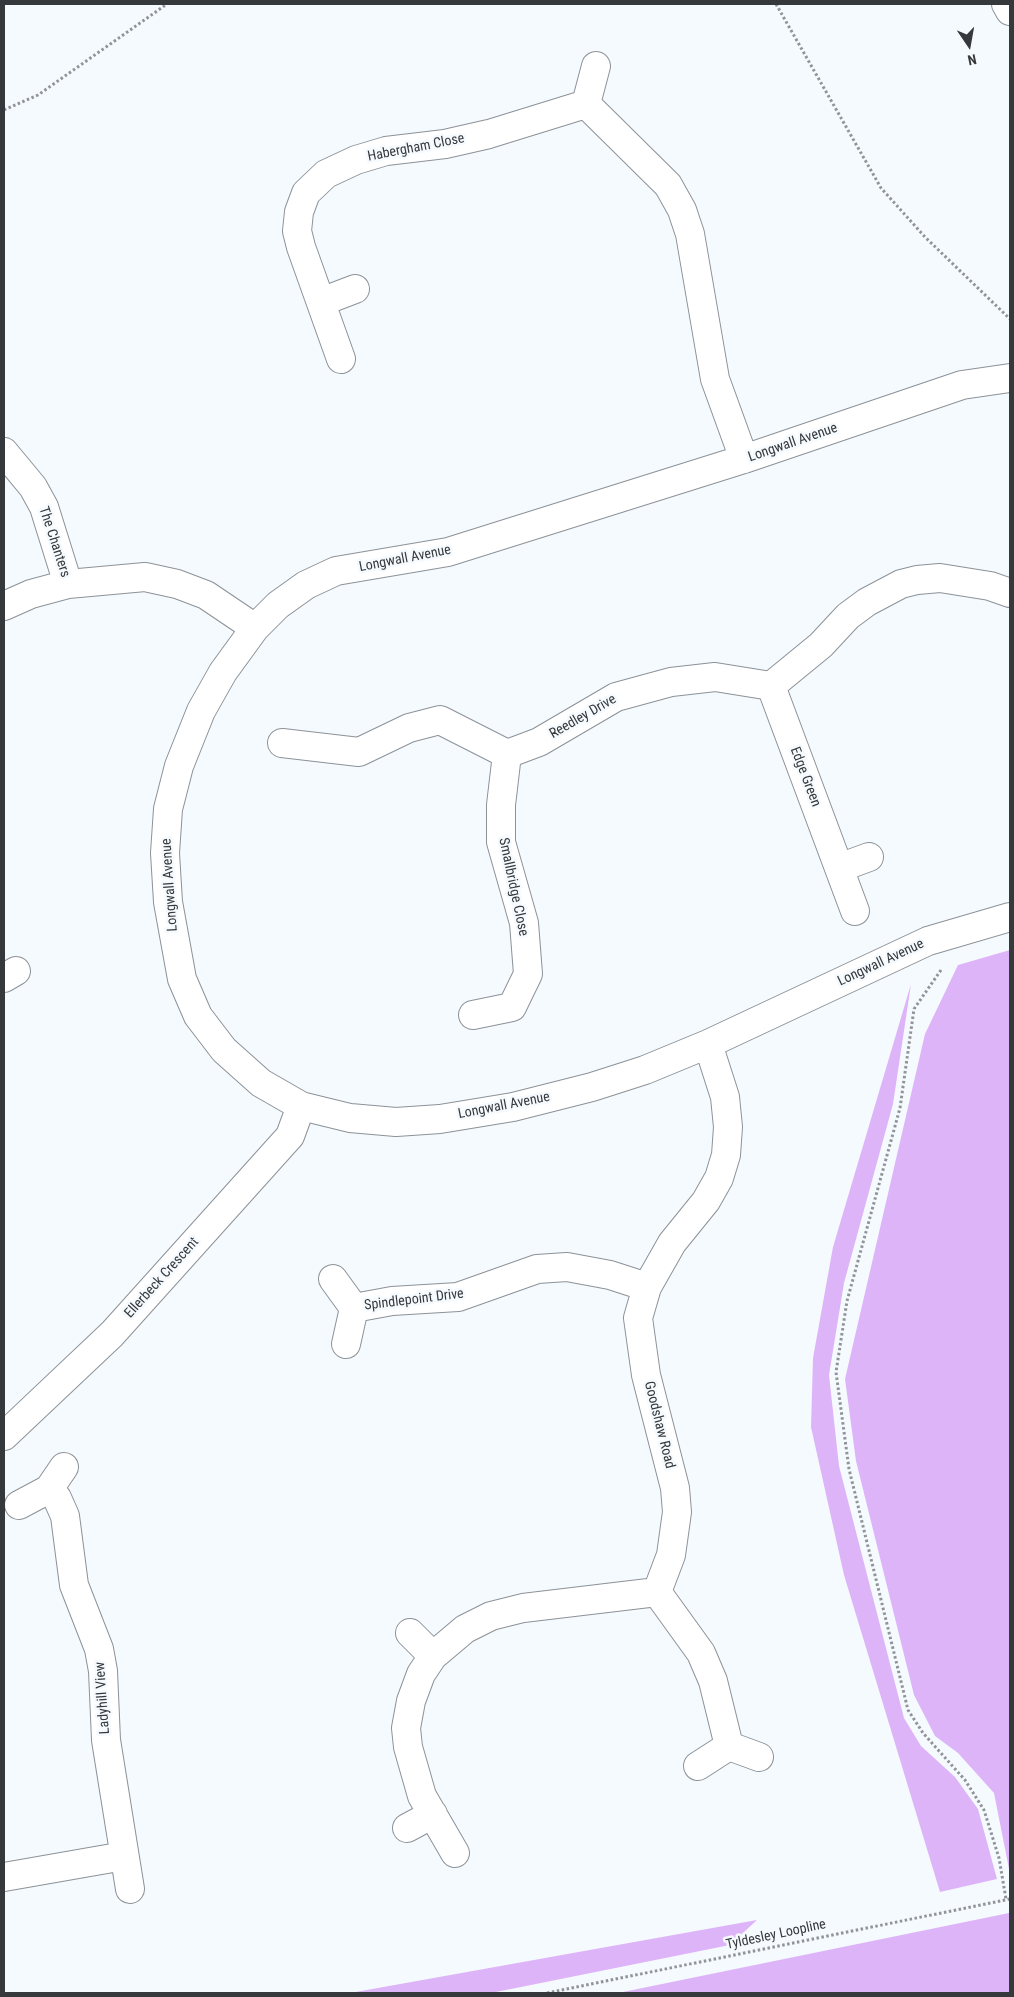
<!DOCTYPE html>
<style>
body{margin:0}
#map{position:relative;width:1014px;height:1997px;overflow:hidden;background:#f5fafe;font-family:"Roboto Condensed",sans-serif}
canvas{display:block}
.frame{position:absolute;inset:0;border:5px solid #36393b;pointer-events:none}
.north{position:absolute;left:944px;top:20px;width:50px;height:50px;-webkit-text-stroke:4px #f5fafe;paint-order:stroke;rotate:168deg;font-size:14px;font-weight:700;line-height:20px;text-align:center;color:#36393b}
.north::after{content:'';display:block;margin:auto;width:18px;height:22px;background:#36393b;clip-path:polygon(50% 0,100% 100%,50% 72%,0 100%)}
</style>
<div id="map">
<canvas width="1014" height="1997"></canvas>
<div class="frame"></div>
<div class="north">N</div>
</div>
<script>
const g = document.querySelector('canvas').getContext('2d');
g.lineJoin = 'round';
function fillPath(path, color) { g.fillStyle = color; g.fill(path, 'evenodd'); }
const shape = rows => new Path2D(rows.map(r => 'M' + r).join(''));
function stroke(path, color, width, dash) { g.strokeStyle = color; g.lineWidth = width; g.lineCap = dash ? 'butt' : 'round'; g.setLineDash(dash || []); g.stroke(path); }
function label(font, color, halo, rows, align = 'center') {
  g.font = font + ' "Roboto Condensed",sans-serif'; g.lineWidth = 5; g.setLineDash([]); g.textBaseline = 'middle'; g.strokeStyle = halo; g.fillStyle = color; for (const [text, x, y, turn = 0] of rows) {
    g.save(); g.translate(x, y); g.rotate((+turn || 0) * Math.PI / 180); g.textAlign = isNaN(turn) ? turn : align; if (halo) g.strokeText(text, 0, 0); g.fillText(text, 0, 0); g.restore();
  }
}
const green = shape([
 [1010,950,1010,1874,994,1793,958,1753,935,1736,914,1695,856,1461,845,1379,925,1034,958,965],
 [911,984,893,1104,844,1283,829,1375,839,1466,904,1718,921,1746,955,1777,978,1809,997,1879,940,1892,844,1575,811,1427,813,1358,833,1247],
 [1009,1913,1010,1993,618,1993],
 [757,1920,730,1945,491,1993,350,1993]
]);
const path = shape([
 [776,4,881,188,925,237,1010,319],
 [4,110,38,95,167,4],
 [941,970,914,1009,900,1108,847,1301,836,1372,849,1469,908,1710,923,1733,965,1780,984,1810,999,1858,1006,1899],
 [547,1993,1010,1899]
]);
const minor = shape([
 [1006,4,1010,11],
 [596,66,586,104,668,185,682,210,690,234,715,379,744,459],
 [321,302,355,289],
 [341,359,301,247,297,231,299,212,306,193,326,174,356,160,386,151,445,144,489,134,586,104],
 [1010,378,962,385,744,459,448,552,336,571,306,585,278,605,255,628,223,672,201,711,179,766,168,809,165,853,168,902,182,979,198,1016,224,1050,261,1083,301,1106,350,1118,396,1122,440,1119,513,1107,592,1087,645,1070,708,1044,928,941,1010,917],
 [4,452,33,487,44,507,68,584],
 [4,606,31,594,68,584,145,577,177,584,206,595,255,628],
 [771,686,855,911],
 [282,743,359,752,409,728,440,720,507,754,539,742,616,697,671,682,715,677,771,686,821,645,848,616,867,602,901,584,917,580,940,578,990,586,1010,593],
 [839,868,869,857],
 [4,978,16,971],
 [473,1015,512,1007,528,974,524,923,501,842,501,805,507,754],
 [333,1279,354,1308,346,1344],
 [354,1308,392,1301,458,1297,537,1269,567,1267,610,1275,647,1287],
 [4,1436,112,1334,290,1136,301,1106],
 [49,1489,57,1498,65,1516,74,1585,99,1649,103,1671,106,1740,130,1889],
 [19,1505,49,1489,64,1467],
 [657,1592,701,1653,713,1681,729,1746],
 [410,1633,433,1656],
 [698,1766,729,1746,759,1757],
 [407,1828,433,1814],
 [455,1853,422,1796,408,1747,406,1728,411,1701,421,1674,433,1656,465,1629,491,1616,523,1608,657,1592,671,1555,677,1512,675,1488,646,1375,638,1318,647,1287,672,1243,706,1201,719,1178,726,1155,728,1127,725,1097,708,1044],
 [4,1877,124,1856]
]);
const streetNames = [
 ["Habergham Close",416,148,-11],
 ["Longwall Avenue",793,443,-19],
 ["The Chanters",54,542,72],
 ["Longwall Avenue",405,559,-11],
 ["Reedley Drive",583,717,-30],
 ["Edge Green",805,777,69],
 ["Longwall Avenue",170,885,-94],
 ["Smallbridge Close",513,887,78],
 ["Longwall Avenue",881,963,-25],
 ["Longwall Avenue",504,1106,-11],
 ["Ellerbeck Crescent",162,1278,-48],
 ["Spindlepoint Drive",414,1300,-7],
 ["Goodshaw Road",659,1425,76],
 ["Ladyhill View",103,1698,-94],
 ["Tyldesley Loopline",776,1935,-12]
];
fillPath(green, '#deb4f8');
stroke(minor, '#8c9298', 30);
stroke(path, '#919497', 3, [2.5, 2.5]);
stroke(minor, '#fff', 28);
label('14px', '#36393b', '#f5fafe', streetNames);
</script>
